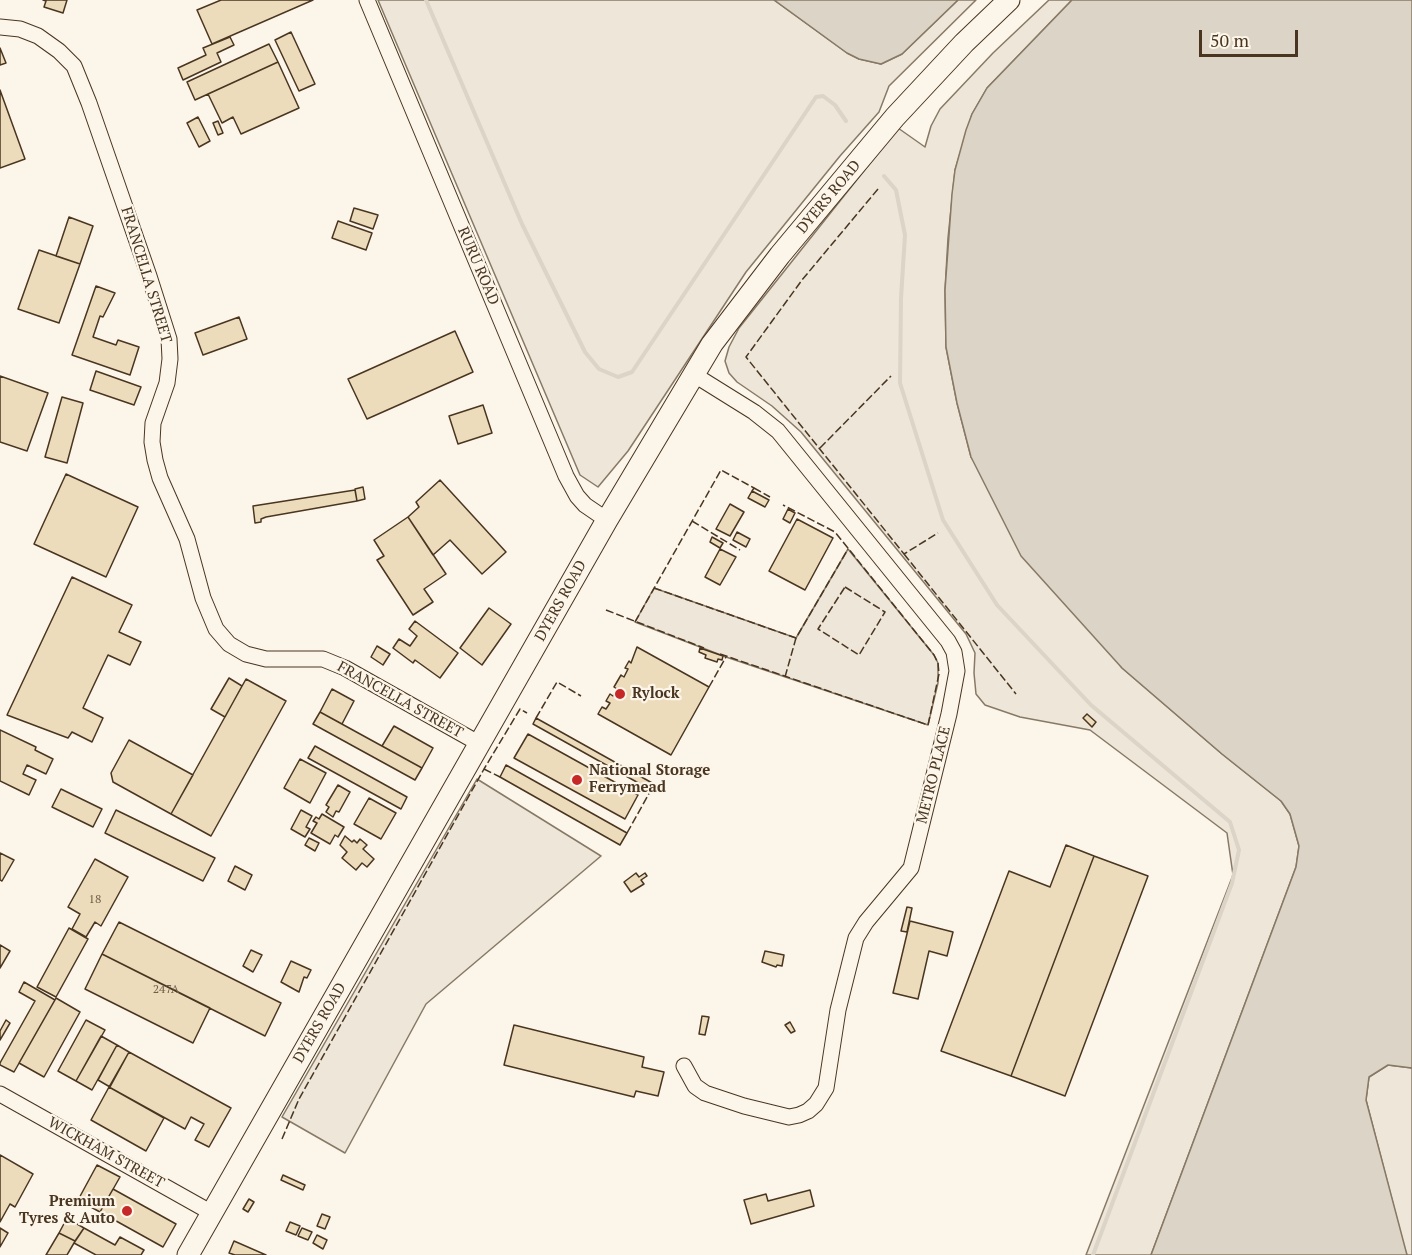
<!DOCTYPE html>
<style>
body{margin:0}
#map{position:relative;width:1412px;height:1255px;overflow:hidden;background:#fbf6e9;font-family:"PT Serif",serif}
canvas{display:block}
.scale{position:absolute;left:1199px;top:30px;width:99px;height:27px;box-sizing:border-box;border:3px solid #4a3520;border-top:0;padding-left:8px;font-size:18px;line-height:21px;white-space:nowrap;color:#4a3520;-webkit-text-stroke:4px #fbf6e9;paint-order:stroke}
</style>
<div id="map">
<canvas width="1412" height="1255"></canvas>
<div class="scale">50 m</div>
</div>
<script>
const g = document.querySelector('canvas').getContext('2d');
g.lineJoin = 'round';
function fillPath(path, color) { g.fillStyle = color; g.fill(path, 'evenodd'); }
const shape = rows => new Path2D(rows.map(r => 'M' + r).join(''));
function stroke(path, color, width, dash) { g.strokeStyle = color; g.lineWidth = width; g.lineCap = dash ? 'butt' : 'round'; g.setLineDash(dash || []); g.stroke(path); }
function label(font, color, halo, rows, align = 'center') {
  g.font = font + ' "PT Serif",serif'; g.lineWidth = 4.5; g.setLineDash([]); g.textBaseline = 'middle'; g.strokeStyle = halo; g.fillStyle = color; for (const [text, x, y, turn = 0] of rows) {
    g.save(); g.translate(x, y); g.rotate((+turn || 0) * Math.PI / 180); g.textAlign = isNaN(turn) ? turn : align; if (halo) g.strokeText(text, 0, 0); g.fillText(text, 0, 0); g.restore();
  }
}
const green = shape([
 [378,0,774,0,847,53,859,59,881,64,902,54,958,0,976,0,889,86,879,112,840,156,746,272,628,451,598,487,580,475,378,0],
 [1049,0,1072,0,987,88,972,114,955,170,948,238,945,290,946,347,957,403,971,457,1122,668,1222,754,1281,801,1290,814,1299,846,1296,867,1151,1255,1086,1255,1233,875,1227,833,1090,730,1020,717,985,705,976,694,974,673,975,653,966,634,801,432,772,406,737,382,729,373,725,361,729,347,739,328,898,128,925,147,931,126,940,109,993,53,1049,0],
 [848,549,934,655,938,663,938,683,928,725,726,657,635,622,654,588,796,638,848,549],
 [477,779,601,856,426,1004,345,1153,282,1117,477,779],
 [1388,1065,1412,1068,1412,1255,1407,1255,1405,1250,1366,1100,1369,1077,1388,1065]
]);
const water = shape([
 [774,0,958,0,902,54,881,64,859,59,847,53,774,0],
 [1072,0,1412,0,1412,1068,1388,1065,1369,1077,1366,1100,1407,1255,1151,1255,1296,867,1299,846,1290,814,1281,801,1222,754,1122,668,1021,556,971,457,957,403,946,347,945,290,952,194,955,170,966,130,972,114,987,88,1072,0]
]);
const stream = shape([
 [426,0,522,224,585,352,599,369,618,377,632,372,816,97,823,96,835,105,846,121],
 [884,176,896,190,905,235,901,298,900,383,943,520,997,605,1091,705,1230,822,1239,850,1232,883,1093,1255]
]);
const building = shape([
 [43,0,67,0,63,13,44,7,46,1,43,0],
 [221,0,313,0,212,44,197,10,221,0],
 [291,32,315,84,299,91,275,40,291,32],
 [230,37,234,45,217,53,221,62,183,80,178,68,206,55,203,48,230,37],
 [269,44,278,62,195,100,187,82,269,44],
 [0,48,6,63,0,65,0,48],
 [278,62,299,108,241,134,233,117,222,123,208,94,278,62],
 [0,90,25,159,0,168,0,90],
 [198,117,210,141,199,147,187,123,198,117],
 [218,121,223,133,218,135,213,123,218,121],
 [354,208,378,215,373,229,350,221,354,208],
 [69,217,93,226,80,264,56,256,69,217],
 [338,221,372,233,366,250,332,238,338,221],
 [39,250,80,264,59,323,18,309,39,250],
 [96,286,115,293,103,317,100,316,93,337,116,345,118,340,139,347,130,375,72,355,96,286],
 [239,317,247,339,203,355,195,333,239,317],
 [455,331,473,372,367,419,348,379,455,331],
 [96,371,141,387,134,405,90,390,96,371],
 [0,376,48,393,27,451,0,442,0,376],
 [62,397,83,403,67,463,45,457,62,397],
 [483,405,492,433,458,444,449,416,483,405],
 [66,474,138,507,106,577,34,544,66,474],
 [440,480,506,552,482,574,450,540,433,555,408,517,419,507,416,502,440,480],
 [363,487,365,499,357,501,355,489,363,487],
 [355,490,357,501,266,517,261,519,261,522,255,523,253,506,355,490],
 [752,491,769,500,765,507,748,498,752,491],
 [730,504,744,512,730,536,716,529,730,504],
 [788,509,795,513,790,523,783,519,788,509],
 [408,517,446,574,424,589,433,602,413,615,377,560,384,556,374,540,408,517],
 [797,519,833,538,805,590,769,571,797,519],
 [737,532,750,539,746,547,733,540,737,532],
 [712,537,723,543,720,548,710,542,712,537],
 [720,549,736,557,720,585,705,577,720,549],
 [72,577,132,605,119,632,141,642,130,665,108,655,83,708,103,718,92,742,72,732,68,738,7,715,72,577],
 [489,608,511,624,482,665,460,648,489,608],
 [415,621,458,653,440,678,415,660,413,663,393,648,399,639,410,646,417,636,409,629,415,621],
 [377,646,390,654,383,665,371,657,377,646],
 [637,647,709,687,671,755,598,714,602,707,606,709,610,703,606,701,610,694,613,696,617,689,614,687,621,675,624,677,628,669,625,668,629,661,631,663,637,647],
 [700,648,723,656,722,660,718,659,717,662,705,658,706,655,699,652,700,648],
 [229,678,242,686,225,717,211,709,229,678],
 [246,679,286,701,211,836,171,814,246,679],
 [332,689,354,701,342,724,320,712,332,689],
 [320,712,422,768,415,780,313,724,320,712],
 [1087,714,1096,722,1092,727,1083,718,1087,714],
 [536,718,654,784,651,790,533,724,536,718],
 [394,726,433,748,422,768,382,746,394,726],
 [0,730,36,747,35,750,53,759,46,774,27,765,23,774,36,780,29,795,0,781,0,730],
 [528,734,638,795,625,819,514,758,528,734],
 [129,740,193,775,171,814,113,782,111,773,129,740],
 [315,746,407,797,401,809,308,758,315,746],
 [300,759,326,773,310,803,284,788,300,759],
 [506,765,627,833,620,845,500,777,506,765],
 [338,785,350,792,339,812,336,811,333,817,326,812,329,807,326,805,338,785],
 [61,789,102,809,93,827,52,807,61,789],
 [369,798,396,813,381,839,354,824,369,798],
 [116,810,215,858,203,881,105,833,116,810],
 [301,810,312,816,306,827,310,829,305,837,291,829,301,810],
 [322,814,344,827,338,837,335,835,330,844,311,833,317,823,313,821,316,817,319,819,322,814],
 [345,836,352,842,354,840,357,843,360,839,367,845,363,849,374,859,367,867,362,863,356,870,342,858,347,852,340,845,345,836],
 [309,838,319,843,315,851,305,845,309,838],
 [1066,845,1094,856,1011,1076,941,1051,1009,871,1050,887,1066,845],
 [0,853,14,860,2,881,0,880,0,853],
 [1094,856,1148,876,1065,1096,1011,1076,1094,856],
 [95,859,128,877,101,926,95,922,86,937,72,929,80,914,68,907,95,859],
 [235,866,252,875,245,890,228,881,235,866],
 [636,873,639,877,645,873,647,876,641,880,644,884,631,892,624,882,636,873],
 [907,907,912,908,907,932,901,931,907,907],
 [910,921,953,932,947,956,929,951,918,999,893,993,910,921],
 [119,922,281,1003,265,1036,102,954,119,922],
 [69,928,88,939,56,997,37,987,69,928],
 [0,945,10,951,0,968,0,945],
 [251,950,262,955,253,972,243,966,251,950],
 [765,951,784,955,782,966,777,965,776,967,762,962,765,951],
 [102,954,210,1008,193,1043,85,989,102,954],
 [291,961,311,970,307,978,304,977,299,992,281,982,291,961],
 [24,982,55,1000,14,1072,0,1065,0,1063,35,1001,19,992,24,982],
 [56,998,80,1012,44,1077,19,1063,56,998],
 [702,1016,709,1017,705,1035,699,1034,702,1016],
 [6,1020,10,1023,0,1040,0,1031,6,1020],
 [86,1020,105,1030,76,1081,58,1071,86,1020],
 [790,1022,795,1031,791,1033,785,1025,790,1022],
 [514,1025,644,1057,642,1067,664,1072,658,1096,636,1091,634,1097,504,1065,514,1025],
 [101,1036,117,1045,92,1090,76,1081,101,1036],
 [117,1045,129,1052,110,1087,98,1080,117,1045],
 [129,1052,231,1108,209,1147,195,1140,204,1124,191,1117,185,1129,109,1087,129,1052],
 [109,1087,164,1118,146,1151,91,1120,109,1087],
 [0,1155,33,1174,15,1207,10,1204,0,1222,0,1155],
 [97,1165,120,1177,100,1212,78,1200,97,1165],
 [283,1175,305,1185,303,1190,281,1180,283,1175],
 [113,1189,176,1224,163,1247,100,1212,113,1189],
 [810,1190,814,1206,751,1224,744,1200,766,1194,768,1201,810,1190],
 [249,1199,254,1202,248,1212,243,1209,249,1199],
 [322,1214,330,1217,325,1229,317,1226,322,1214],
 [67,1218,84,1228,75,1241,59,1233,67,1218],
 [290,1222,300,1226,296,1235,286,1231,290,1222],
 [0,1228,8,1233,0,1247,0,1228],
 [84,1228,115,1245,120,1237,144,1250,141,1255,96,1255,74,1243,84,1228],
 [302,1228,312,1232,308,1240,298,1236,302,1228],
 [59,1233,75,1241,74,1243,67,1255,46,1255,59,1233],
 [317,1235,327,1240,323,1249,313,1243,317,1235],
 [234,1241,266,1255,235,1255,229,1253,234,1241]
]);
const minor = shape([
 [367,0,566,476,577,496,585,505,607,520],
 [0,27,20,29,38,36,59,51,74,66,89,103,149,276,169,339,170,359,167,383,153,423,152,442,155,460,160,478,187,539,203,598,216,629,229,644,246,654,266,659,323,659,345,668,480,744],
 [684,1066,695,1086,705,1093,744,1106,789,1117,799,1115,808,1111,816,1104,826,1088,838,1010,856,938,866,922,911,868,949,714,957,671,954,652,948,641,778,431,754,412,693,374],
 [0,1094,212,1213]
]);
const highway = shape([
 [188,1255,607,520,712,344,780,255,895,117,964,43,1009,0]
]);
const fence = shape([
 [878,189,802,280,746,357,904,554,938,533],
 [820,448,891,376],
 [754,488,770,497],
 [692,521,740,550],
 [904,554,1016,694],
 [845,587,885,612,859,655,818,629,845,587],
 [654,588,796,638,848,549],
 [606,610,704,648],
 [635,622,721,470,754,488,752,491],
 [720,654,928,725,939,674,938,663,934,655,835,532,783,505],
 [785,677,796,638],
 [709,687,726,657],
 [536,718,557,682,581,696],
 [484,769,500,777],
 [627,833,651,790],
 [282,1139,299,1099,484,769,520,709,527,713]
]);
const markers = [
 [620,694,6,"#c62828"],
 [577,780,6,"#c62828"],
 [127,1211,6,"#c62828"]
];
const numberNames = [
 ["18",95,900],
 ["247A",166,990]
];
const streetNames = [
 ["DYERS ROAD",829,197,-50],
 ["RURU ROAD",478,266,67],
 ["FRANCELLA STREET",146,275,73],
 ["DYERS ROAD",561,601,-61],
 ["FRANCELLA STREET",400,700,29],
 ["METRO PLACE",934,775,-76],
 ["DYERS ROAD",320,1023,-60],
 ["WICKHAM STREET",106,1153,29]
];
const poiNames = [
 ["Rylock",632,694],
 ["National Storage",589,771],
 ["Ferrymead",589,788],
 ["Premium",115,1202,"right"],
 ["Tyres & Auto",115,1219,"right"]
];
fillPath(green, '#ede6d9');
stroke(green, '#887966', 1.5);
fillPath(water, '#dcd4c6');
stroke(water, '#887966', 1.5);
stroke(stream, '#dcd4c6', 4);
fillPath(building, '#ecdcbc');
stroke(building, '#4a3520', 1.5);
stroke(minor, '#4a3520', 17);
stroke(highway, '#4a3520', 23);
stroke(minor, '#fbf6e9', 15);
stroke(highway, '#fbf6e9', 21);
stroke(fence, '#4a3520', 1.5, [8, 3]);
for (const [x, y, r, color] of markers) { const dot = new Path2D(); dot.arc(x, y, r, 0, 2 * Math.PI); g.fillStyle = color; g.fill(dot); stroke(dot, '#fbf6e9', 2); }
label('12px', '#725f47', null, numberNames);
label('15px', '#4a3520', '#fbf6e9', streetNames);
label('bold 15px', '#4a3520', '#fbf6e9', poiNames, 'left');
</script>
